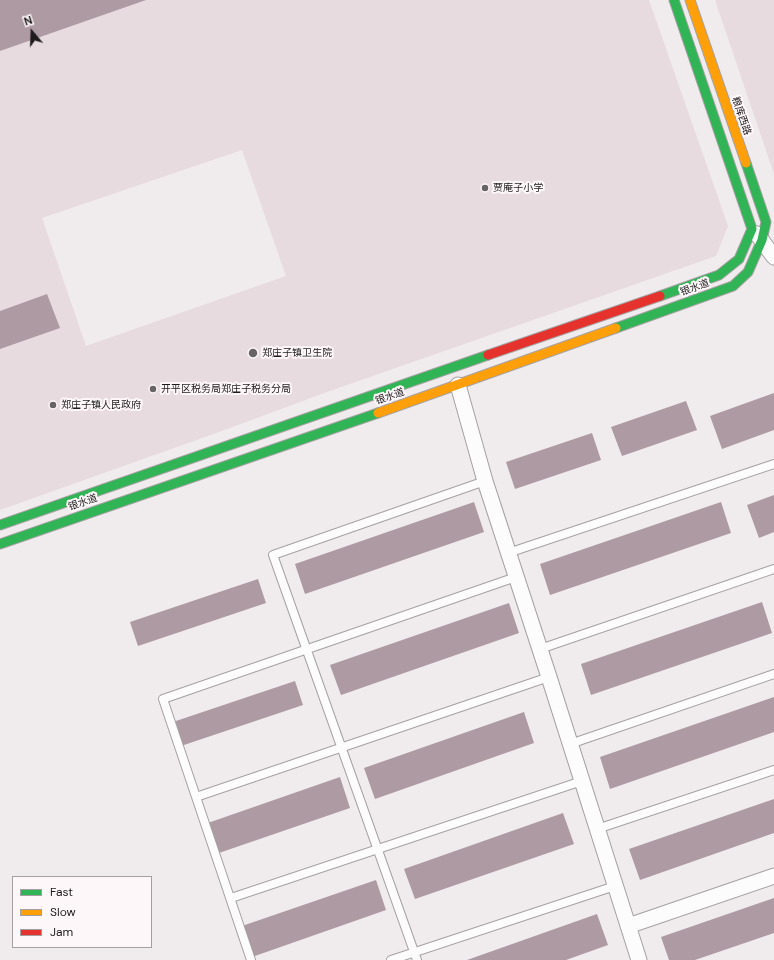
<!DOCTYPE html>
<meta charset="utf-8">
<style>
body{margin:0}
#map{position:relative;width:774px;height:960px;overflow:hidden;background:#f0ebed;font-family:"DM Sans",sans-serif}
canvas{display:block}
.legend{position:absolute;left:12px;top:876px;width:140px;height:72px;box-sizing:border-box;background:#fef7f9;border:1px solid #a49fa1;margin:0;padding:5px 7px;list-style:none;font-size:12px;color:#1e1b1c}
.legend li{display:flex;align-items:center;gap:8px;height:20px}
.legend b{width:20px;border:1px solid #a49fa1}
.north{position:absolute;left:12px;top:12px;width:40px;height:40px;-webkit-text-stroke:3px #fef7f9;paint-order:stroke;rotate:341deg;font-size:11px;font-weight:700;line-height:16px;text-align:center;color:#1e1b1c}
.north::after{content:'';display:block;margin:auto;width:14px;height:18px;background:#1e1b1c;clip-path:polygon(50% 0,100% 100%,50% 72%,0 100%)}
</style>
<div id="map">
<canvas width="774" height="960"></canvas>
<ul class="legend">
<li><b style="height:5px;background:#30b455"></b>Fast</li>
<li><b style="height:5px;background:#ff9f0a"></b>Slow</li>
<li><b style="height:5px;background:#e5322d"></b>Jam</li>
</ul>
<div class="north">N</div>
</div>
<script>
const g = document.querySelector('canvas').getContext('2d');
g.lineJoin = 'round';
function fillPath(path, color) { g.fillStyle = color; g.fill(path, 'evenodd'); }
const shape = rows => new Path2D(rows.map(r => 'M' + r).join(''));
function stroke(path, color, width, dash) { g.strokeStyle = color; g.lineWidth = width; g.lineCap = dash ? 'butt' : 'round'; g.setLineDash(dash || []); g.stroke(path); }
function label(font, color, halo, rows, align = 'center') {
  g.font = font + ' "DM Sans","Noto Sans SC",sans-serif'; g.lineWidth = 4; g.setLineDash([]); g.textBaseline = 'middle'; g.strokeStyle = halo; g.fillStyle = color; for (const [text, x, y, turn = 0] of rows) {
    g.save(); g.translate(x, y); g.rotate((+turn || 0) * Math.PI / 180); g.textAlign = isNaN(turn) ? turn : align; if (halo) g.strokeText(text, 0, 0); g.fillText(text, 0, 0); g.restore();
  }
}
const built = shape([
 [0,0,649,0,728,226,716,256,327,392,219,432,0,510],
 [242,150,286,276,86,346,42,218],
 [715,0,774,0,774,174]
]);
const building = shape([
 [0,0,146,0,0,51],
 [47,294,60,328,0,349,0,311],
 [774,393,774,430,722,449,710,416],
 [686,401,697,430,622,456,611,427],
 [592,433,601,460,515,489,506,462],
 [774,495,774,532,759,538,747,505],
 [474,502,484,532,305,594,295,564],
 [721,502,731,533,550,595,540,564],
 [258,579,266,603,138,646,130,622],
 [762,602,772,633,591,695,581,664],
 [509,603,519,633,341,695,330,665],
 [295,681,303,705,175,748,167,724],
 [774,697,774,732,610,789,600,757],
 [524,712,534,743,375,799,364,768],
 [340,777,350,808,216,854,205,824],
 [774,799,774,833,640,880,629,849],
 [563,813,574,844,415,899,404,869],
 [376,880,386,910,252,957,242,926],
 [774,898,774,933,695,960,669,960,661,937],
 [597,914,608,945,566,960,467,960]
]);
const lane = shape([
 [508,553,774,464],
 [540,649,774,569],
 [570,744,774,674],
 [196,797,549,677],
 [597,829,774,770],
 [231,898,582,781],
 [251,960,163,699,516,577],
 [391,960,615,886],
 [417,960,273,555,485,481]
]);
const street = shape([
 [757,234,774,257],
 [458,385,485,481,549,677,639,960],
 [628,926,774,876]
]);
const fast = shape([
 [660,296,719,275,739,259,752,229,674,0],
 [616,328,733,286,748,272,762,240,766,222,746,163],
 [0,525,488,355],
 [0,544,378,413]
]);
const slow = shape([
 [690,0,746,163],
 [378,413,616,328]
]);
const jam = shape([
 [488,355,660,296]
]);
const markers = [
 [485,188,4,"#686465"],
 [253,353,5,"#686465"],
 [153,389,4,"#686465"],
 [53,405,4,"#686465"]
];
const streetNames = [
 ["粮库西路",741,116,71],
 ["银水道",695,288,-20],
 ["银水道",390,397,-19],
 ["银水道",83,503,-19]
];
const poiNames = [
 ["贾庵子小学",493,188],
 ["郑庄子镇卫生院",262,353],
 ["开平区税务局郑庄子税务分局",161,389],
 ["郑庄子镇人民政府",61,405]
];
fillPath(built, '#e7dbe0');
fillPath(building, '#ad9aa2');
stroke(lane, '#a5a1a2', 10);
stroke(street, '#a5a1a2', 17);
stroke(fast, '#a5a1a2', 11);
stroke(slow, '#a5a1a2', 11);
stroke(jam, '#a5a1a2', 11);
stroke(lane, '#fdfcfc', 8);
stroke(street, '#fdfcfc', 15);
stroke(fast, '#30b455', 9);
stroke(slow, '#ff9f0a', 9);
stroke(jam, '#e5322d', 9);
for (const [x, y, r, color] of markers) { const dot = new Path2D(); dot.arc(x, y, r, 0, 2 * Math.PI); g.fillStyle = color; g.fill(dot); stroke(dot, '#fef7f9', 1.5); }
label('10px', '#1e1b1c', '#fef7f9', streetNames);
label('10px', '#1e1b1c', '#fef7f9', poiNames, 'left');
</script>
